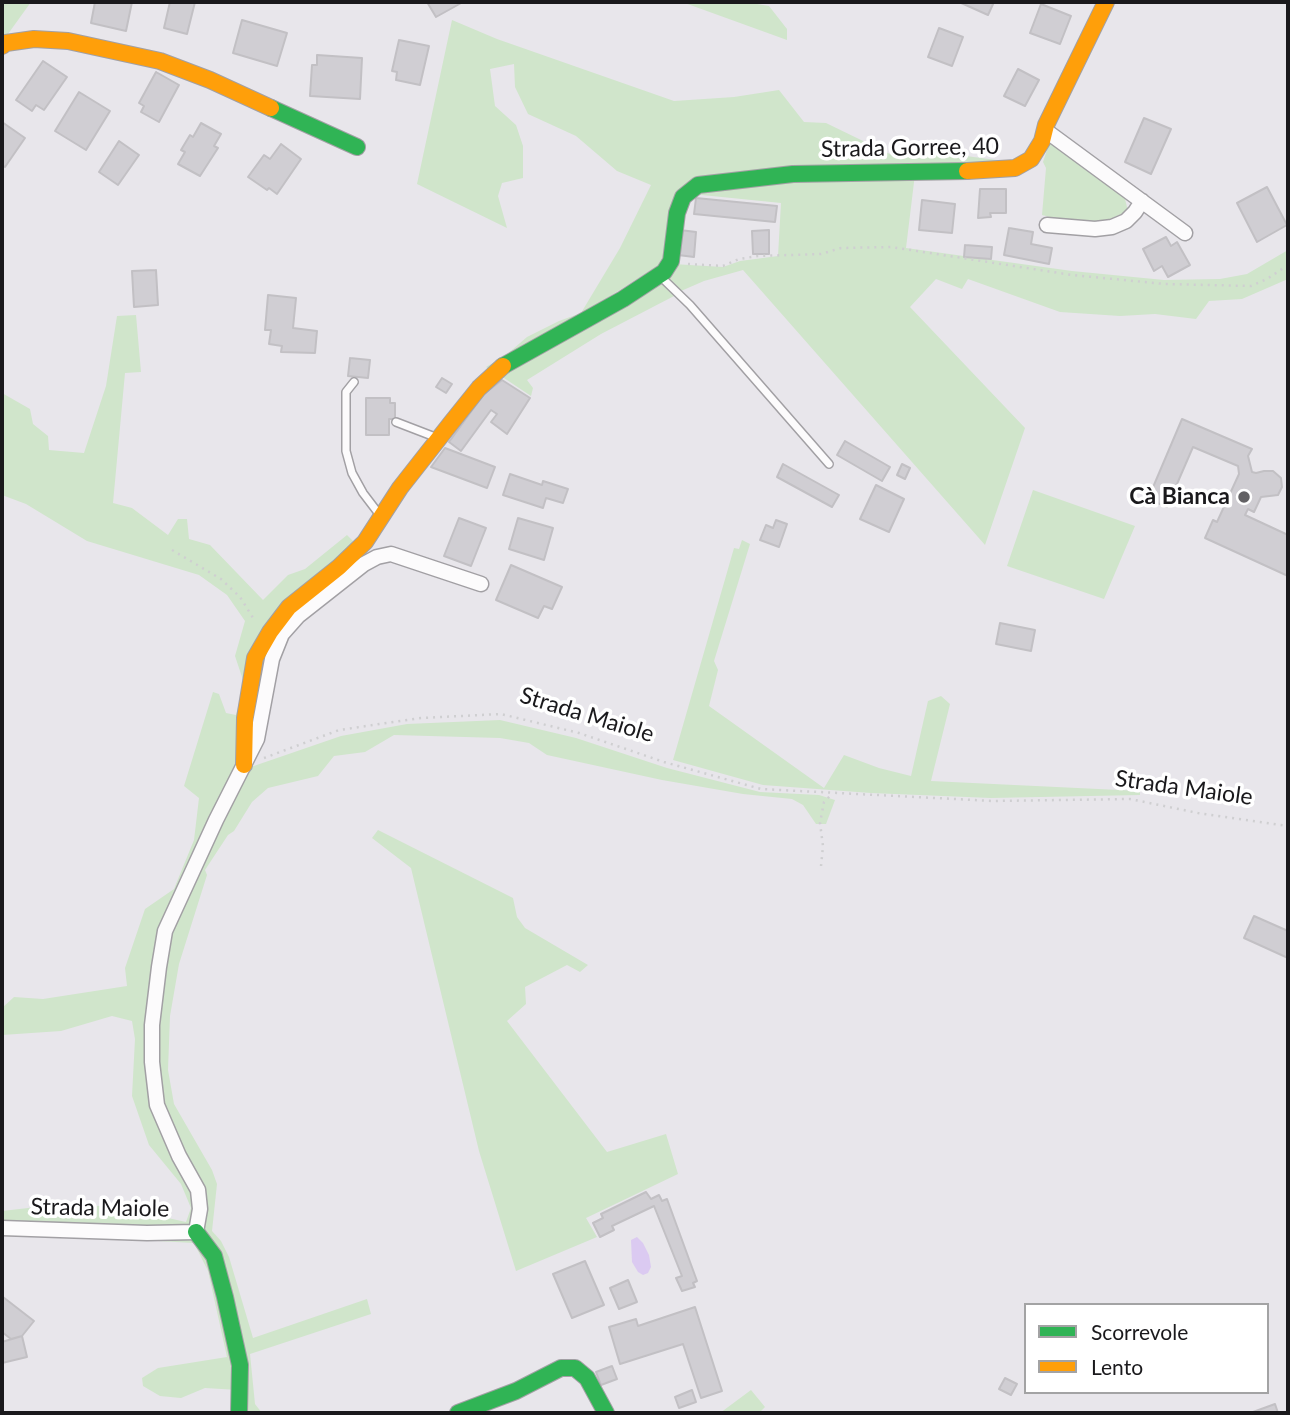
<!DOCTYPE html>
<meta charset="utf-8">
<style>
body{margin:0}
#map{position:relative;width:1290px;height:1415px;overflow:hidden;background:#e8e6eb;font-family:Lato,sans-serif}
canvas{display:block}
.frame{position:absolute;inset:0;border:4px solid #1a191c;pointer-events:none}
.legend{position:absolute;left:1024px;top:1303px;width:245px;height:91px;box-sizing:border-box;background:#fff;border:2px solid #a3a3a4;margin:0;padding:9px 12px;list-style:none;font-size:21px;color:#1a191c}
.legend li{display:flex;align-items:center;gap:14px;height:35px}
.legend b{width:35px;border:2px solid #a3a3a4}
</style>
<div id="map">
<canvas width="1290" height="1415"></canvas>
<div class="frame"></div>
<ul class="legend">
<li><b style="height:9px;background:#30b455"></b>Scorrevole</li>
<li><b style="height:9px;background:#ff9f0a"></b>Lento</li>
</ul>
</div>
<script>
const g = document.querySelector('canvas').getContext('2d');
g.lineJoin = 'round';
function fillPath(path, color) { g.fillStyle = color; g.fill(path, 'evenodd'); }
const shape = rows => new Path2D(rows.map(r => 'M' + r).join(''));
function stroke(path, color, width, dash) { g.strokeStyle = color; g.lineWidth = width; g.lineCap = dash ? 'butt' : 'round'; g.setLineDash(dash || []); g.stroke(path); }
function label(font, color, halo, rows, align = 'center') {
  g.font = font + ' Lato,sans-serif'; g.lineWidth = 7; g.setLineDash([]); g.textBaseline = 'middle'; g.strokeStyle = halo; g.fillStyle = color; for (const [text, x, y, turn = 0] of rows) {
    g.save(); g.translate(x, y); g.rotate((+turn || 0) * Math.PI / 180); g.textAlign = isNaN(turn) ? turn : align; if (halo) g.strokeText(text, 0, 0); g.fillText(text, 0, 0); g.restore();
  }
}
const green = shape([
 [2,2,31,2,8,34,2,37],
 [682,2,745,2,769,6,787,29,787,40],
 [452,20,497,39,674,101,734,97,779,90,804,122,826,123,894,156,912,149,1012,162,696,183,667,260,492,371,486,367,506,355,527,337,559,321,581,313,620,248,651,185,617,171,576,136,528,114,515,87,514,64,490,69,495,106,516,125,523,146,523,178,502,183,498,196,507,228,417,184],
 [1050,141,1123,191,1128,211,1099,224,1066,221,1042,215,1046,168,1043,162],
 [915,174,906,248,1072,271,1164,280,1220,279,1247,274,1288,250,1288,279,1242,299,1209,301,1196,319,1155,314,1120,316,1060,312,968,279,962,289,936,279,910,307,1025,428,985,545,743,270,704,281,681,291,663,277,673,264,723,267,740,261,778,256,781,203,692,194,700,188],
 [659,280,676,295,601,334,527,380,533,388,531,396,501,376],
 [136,315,141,372,125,373,113,503,132,508,168,535,178,519,187,519,189,539,210,545,263,600,288,575,305,569,347,535,355,543,285,603,252,738,161,930,148,1063,199,1208,189,1229,2,1226,2,1211,63,1204,118,1207,186,1222,191,1208,181,1184,149,1145,132,1096,135,1039,132,1021,112,1016,61,1031,2,1035,2,1008,14,997,43,999,127,986,125,968,145,909,174,889,194,840,199,798,184,786,213,692,219,694,226,713,236,715,244,683,235,656,245,621,227,595,199,575,87,541,26,504,2,495,2,393,30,409,33,424,48,436,49,450,84,453,106,386,117,316],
 [1033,490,1135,526,1104,599,1007,566],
 [742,540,750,544,714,661,718,670,709,706,824,788,844,755,879,768,911,776,928,701,941,696,950,704,931,781,1140,791,1140,795,991,798,871,793,763,785,673,760,734,548,739,549],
 [500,720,576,738,667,768,760,792,819,795,835,800,826,824,816,824,803,805,792,799,743,794,662,780,547,755,529,743,500,738,394,735,365,752,334,756,318,776,268,788,252,802,234,831,228,835,205,870,207,875,179,964,170,1016,168,1070,174,1104,212,1170,217,1184,212,1231,221,1241,229,1257,253,1338,367,1299,371,1314,250,1354,255,1404,262,1413,243,1413,201,1231,205,1209,161,1103,156,1024,169,935,248,768,341,736,407,724],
 [378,830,513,898,517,917,525,928,588,965,580,972,567,965,525,987,526,1004,507,1021,607,1152,666,1134,678,1174,586,1218,597,1237,516,1271,479,1151,411,868,372,838],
 [119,1234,194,1234,212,1257,238,1390,205,1388,181,1398,160,1396,143,1386,142,1378,158,1368,227,1357,208,1271,194,1243,121,1239],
 [751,1390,765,1407,759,1413,720,1413]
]);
const water = shape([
 [637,1237,643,1243,649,1255,651,1267,648,1273,643,1275,638,1272,632,1262,631,1240]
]);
const building = shape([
 [95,2,132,2,126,31,91,23,95,2],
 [170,2,195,2,187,34,164,28,170,2],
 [427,2,463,2,436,17,427,2],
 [959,2,994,2,988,15,959,2],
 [1041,4,1071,16,1060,44,1030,33,1041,4],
 [242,20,287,33,277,66,233,53,242,20],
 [939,28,963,37,952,66,928,57,939,28],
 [399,40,429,46,420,85,396,80,397,72,392,71,399,40],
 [317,55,362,58,360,99,310,96,312,65,317,65,317,55],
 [43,61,67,77,44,110,36,105,32,111,16,100,43,61],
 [1018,69,1039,80,1025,106,1004,96,1018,69],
 [156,72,179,85,159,122,141,112,144,106,139,103,156,72],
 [79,92,110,111,86,150,55,131,79,92],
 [1144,118,1171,129,1151,174,1125,162,1144,118],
 [2,122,25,138,5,167,2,165,2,122],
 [201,123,221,134,214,146,218,148,200,176,178,164,185,152,181,150,190,135,193,137,201,123],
 [119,141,139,155,118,185,99,172,119,141],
 [281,144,301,159,277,194,269,188,267,190,248,177,264,155,270,159,281,144],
 [1267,187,1287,225,1257,242,1237,203,1267,187],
 [980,189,1006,189,1006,213,990,213,991,217,978,218,980,189],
 [696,198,777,206,775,222,694,214,696,198],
 [922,200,955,204,952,233,919,230,922,200],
 [1009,228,1033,232,1031,244,1052,248,1049,264,1004,255,1009,228],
 [680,230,696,232,694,257,678,255,680,230],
 [769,230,769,254,753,254,752,231,769,230],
 [1166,237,1171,246,1177,242,1190,265,1168,277,1162,266,1154,271,1143,249,1166,237],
 [965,245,992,247,991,259,964,257,965,245],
 [156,270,158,305,134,307,132,271,156,270],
 [268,295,296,298,293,328,317,331,315,353,281,352,282,346,269,344,271,330,265,330,268,295],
 [350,358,370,360,368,378,348,376,350,358],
 [442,378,452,384,446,393,436,387,442,378],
 [502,380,530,398,507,434,491,422,497,414,491,410,461,451,449,442,484,394,502,380],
 [366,398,390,398,390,403,395,403,395,419,389,419,389,435,366,435,366,398],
 [1182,419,1252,449,1248,456,1252,472,1256,473,1264,471,1273,471,1281,478,1282,487,1278,495,1261,497,1254,512,1248,509,1245,515,1288,535,1288,576,1205,538,1213,520,1217,522,1239,474,1238,466,1193,447,1167,507,1148,499,1182,419],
 [845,441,890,467,882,481,837,455,845,441],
 [445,448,495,467,487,488,431,467,445,448],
 [783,464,839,495,832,507,777,477,783,464],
 [902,464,910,468,905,479,897,475,902,464],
 [510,474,542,485,543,481,568,489,563,503,546,498,543,508,503,495,510,474],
 [876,485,904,499,889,532,860,519,876,485],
 [459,518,486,528,471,566,444,556,459,518],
 [518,518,553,528,544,560,509,549,518,518],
 [776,520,787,524,779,547,760,540,766,525,773,528,776,520],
 [511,565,562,587,552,609,544,606,538,618,496,600,511,565],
 [1000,623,1035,630,1031,651,996,644,1000,623],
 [1254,916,1288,931,1288,958,1244,938,1254,916],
 [646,1192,651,1199,659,1195,662,1201,667,1199,697,1281,693,1283,695,1287,682,1291,676,1278,682,1276,654,1206,612,1226,614,1230,600,1237,593,1223,603,1218,601,1214,646,1192],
 [585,1261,604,1305,572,1318,553,1274,585,1261],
 [628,1280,637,1302,619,1309,610,1288,628,1280],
 [3,1297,34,1321,22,1336,11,1339,2,1332,3,1297],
 [695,1307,722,1391,701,1398,683,1344,620,1364,609,1327,636,1319,638,1326,695,1307],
 [22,1336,27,1357,2,1363,2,1342,22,1336],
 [612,1366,617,1379,601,1385,596,1372,612,1366],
 [1005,1378,1017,1384,1011,1395,999,1389,1005,1378],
 [692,1390,696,1402,679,1408,675,1397,692,1390],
 [1275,1404,1278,1413,1253,1413,1253,1412,1275,1404]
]);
const path = shape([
 [688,264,723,266,739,259,758,256,821,254,841,248,891,247,1072,275,1165,284,1251,286,1267,279,1288,265],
 [172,550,221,579,240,597,255,621],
 [264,758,339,730,421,718,501,714,579,733,664,762,761,789,993,801,1130,799,1198,813,1288,826],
 [821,866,823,846,820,823,824,802,832,794]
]);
const lane = shape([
 [660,276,690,305,829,464],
 [354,382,346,392,346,451,352,473,363,493,379,514],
 [396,422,435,437]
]);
const street = shape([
 [1045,130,1185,233],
 [1047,225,1095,229,1112,227,1126,221,1135,212,1142,201],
 [2,1228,147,1233,196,1232,200,1209,198,1190,179,1156,157,1105,152,1062,152,1025,159,967,165,931,216,820,257,739,272,659,282,634,298,616,364,564,377,557,391,554,481,584]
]);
const fast = shape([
 [271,108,357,147],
 [503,366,623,299,664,272,671,261,677,213,683,197,698,185,793,174,967,171],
 [196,1232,214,1256,225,1297,240,1365,239,1413],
 [458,1413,516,1391,561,1368,575,1368,587,1378,606,1413]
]);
const slow = shape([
 [2,46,6,43,34,39,68,41,160,61,210,80,271,108],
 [967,171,1015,168,1031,159,1042,141,1046,125,1106,2],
 [244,765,245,718,255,658,270,632,289,607,339,567,365,542,400,488,451,423,479,388,503,366]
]);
const markers = [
 [1244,497,7,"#626164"]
];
const streetNames = [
 ["Strada Gorree, 40",910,148,-1],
 ["Strada Maiole",587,715,17],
 ["Strada Maiole",1184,788,8],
 ["Strada Maiole",100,1208,1]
];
const poiNames = [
 ["Cà Bianca",1230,497]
];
fillPath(green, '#d0e5cb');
fillPath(water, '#dbcaf1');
fillPath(building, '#d0ced3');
stroke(building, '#c2c0c4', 2);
stroke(lane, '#a2a0a4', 10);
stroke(street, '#a2a0a4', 17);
stroke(fast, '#a2a0a4', 18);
stroke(slow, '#a2a0a4', 18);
stroke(path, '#cfcfd1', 2.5, [2, 5]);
stroke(lane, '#fcfbfc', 7);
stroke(street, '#fcfbfc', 14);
stroke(fast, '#30b455', 16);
stroke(slow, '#ff9f0a', 16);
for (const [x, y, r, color] of markers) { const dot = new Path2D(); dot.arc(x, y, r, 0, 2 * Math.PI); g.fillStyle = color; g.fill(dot); stroke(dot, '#fff', 2.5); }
label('23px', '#1a191c', '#fff', streetNames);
label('bold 23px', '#1a191c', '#fff', poiNames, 'right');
</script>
